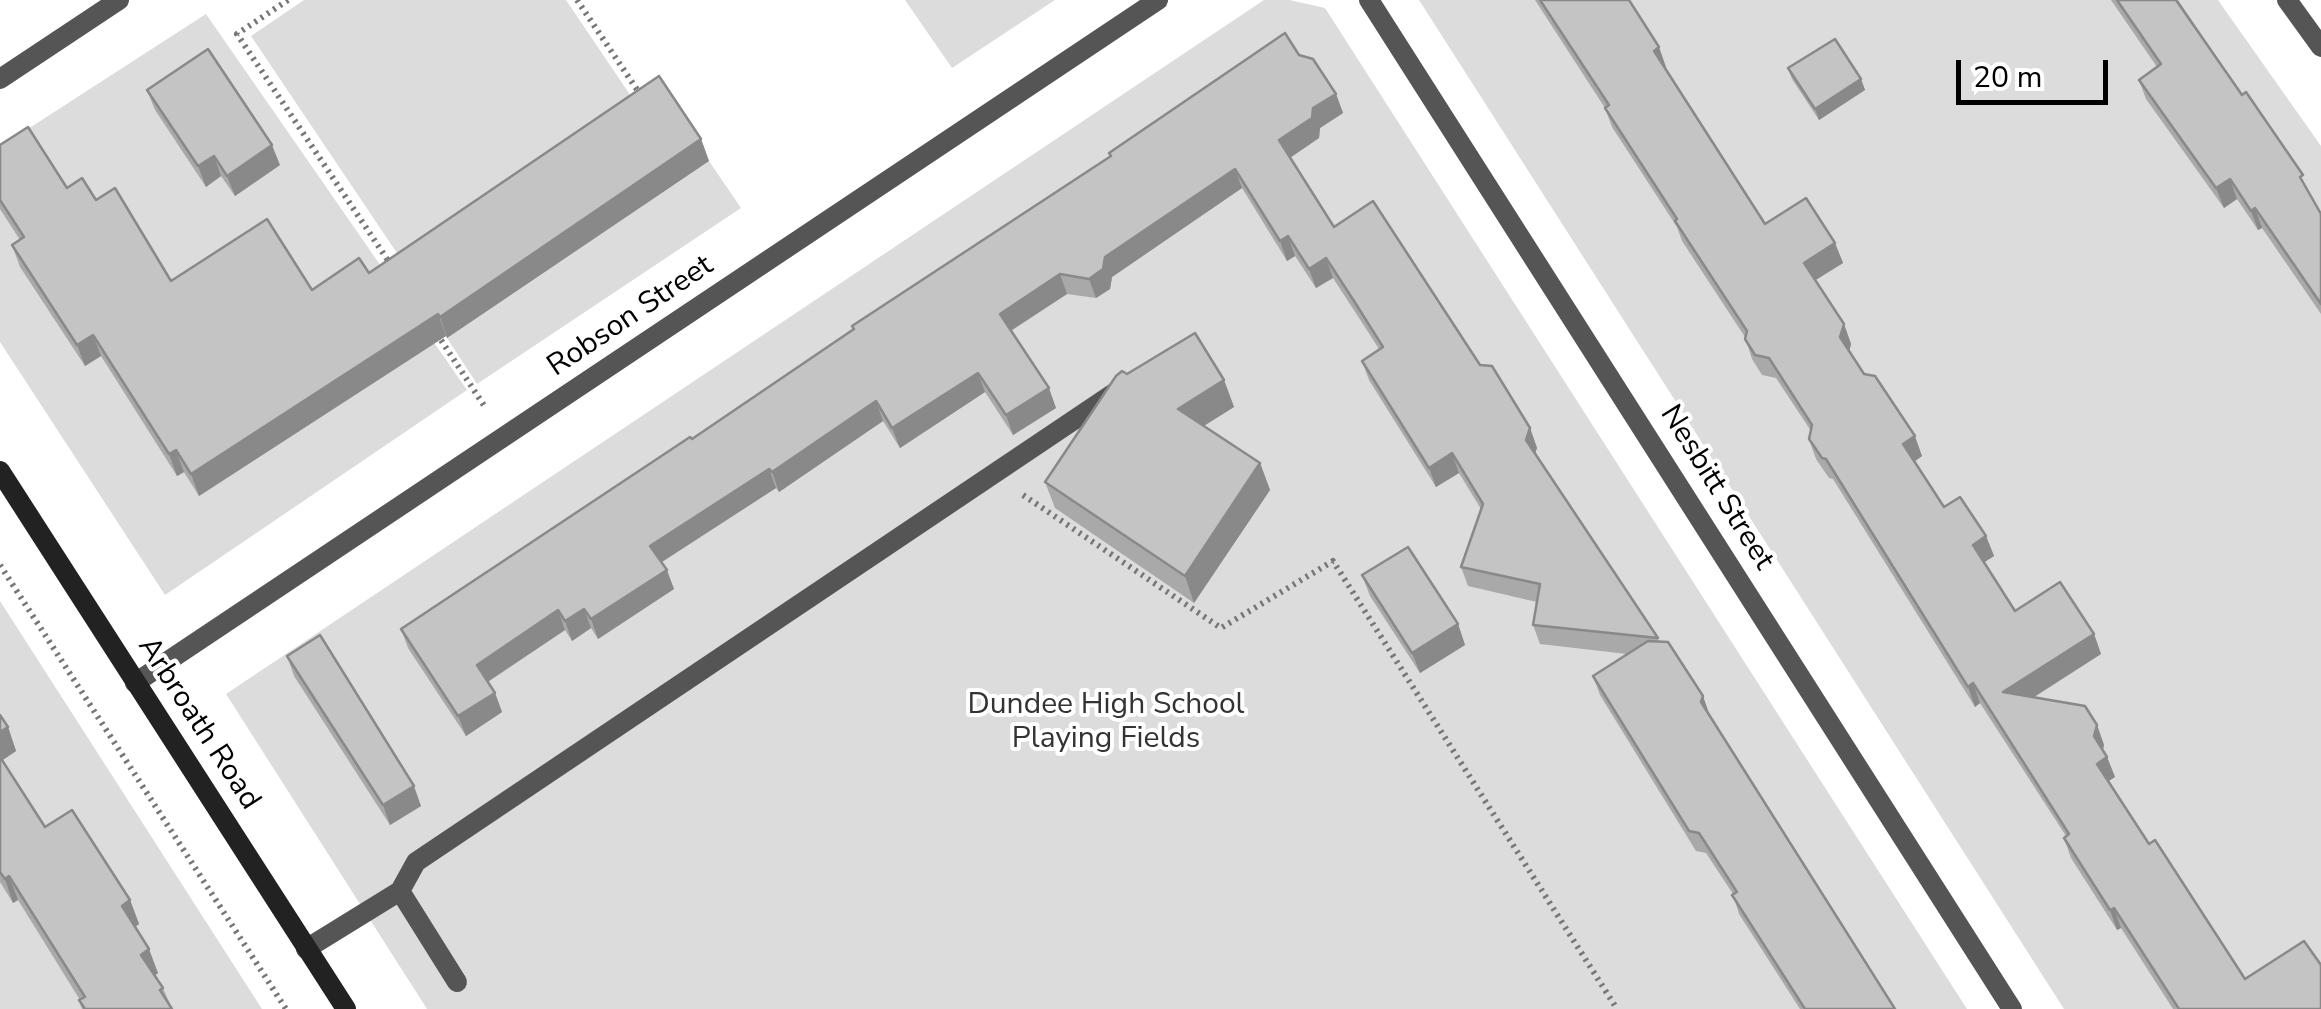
<!DOCTYPE html>
<style>
body{margin:0}
#map{position:relative;width:2321px;height:1009px;overflow:hidden;background:#fff;font-family:"Nunito Sans",sans-serif}
canvas{display:block}
.scale{position:absolute;left:1956px;top:60px;width:152px;height:45px;box-sizing:border-box;border:5px solid #000;border-top:0;padding-left:12px;font-size:30px;line-height:35px;white-space:nowrap;color:#000;-webkit-text-stroke:8px #fff;paint-order:stroke}
</style>
<div id="map">
<canvas width="2321" height="1009"></canvas>
<div class="scale">20 m</div>
</div>
<script>
const g = document.querySelector('canvas').getContext('2d');
g.lineJoin = 'round';
function fillPath(path, color) { g.fillStyle = color; g.fill(path, 'evenodd'); }
const shape = rows => new Path2D(rows.map(r => 'M' + r).join(''));
function stroke(path, color, width, dash) { g.strokeStyle = color; g.lineWidth = width; g.lineCap = dash ? 'butt' : 'round'; g.setLineDash(dash || []); g.stroke(path); }
function label(font, color, halo, rows, align = 'center') {
  g.font = font + ' "Nunito Sans",sans-serif'; g.lineWidth = 8; g.setLineDash([]); g.textBaseline = 'middle'; g.strokeStyle = halo; g.fillStyle = color; for (const [text, x, y, turn = 0] of rows) {
    g.save(); g.translate(x, y); g.rotate((+turn || 0) * Math.PI / 180); g.textAlign = isNaN(turn) ? turn : align; if (halo) g.strokeText(text, 0, 0); g.fillText(text, 0, 0); g.restore();
  }
}
const green = shape([
 [304,0,566,0,641,111,407,268,251,36],
 [905,0,1055,0,952,68],
 [1264,0,1289,0,1325,8,1967,1009,427,1009,226,694],
 [1419,0,2218,0,2321,146,2321,1009,2064,1009],
 [206,14,467,390,165,595,0,342,0,147],
 [709,161,741,208,477,384,447,338],
 [0,601,262,1009,0,1009]
]);
const path = shape([
 [288,0,237,34,391,265],
 [577,0,642,97],
 [437,334,485,407],
 [1023,495,1221,628,1333,561,1617,1009],
 [0,565,286,1009]
]);
const service = shape([
 [400,891,416,862,1117,391],
 [306,949,400,891,457,982]
]);
const minor = shape([
 [1369,0,2012,1009],
 [2287,0,2321,47],
 [0,79,119,0],
 [135,683,1158,0]
]);
const secondary = shape([
 [0,471,346,1009]
]);
const wall = shape([
 [1535,0,1629,0,1666,67,1665,68,1765,224,1835,243,1843,263,1815,280,1844,324,1851,344,1849,351,1922,456,1915,461,1944,507,1986,536,1994,556,1984,562,2015,611,2094,634,2101,654,2033,698,2097,725,2104,745,2103,750,2107,757,2115,777,2108,781,2149,844,2245,979,2321,1009,2173,1009,2121,928,2117,930,2071,858,2064,838,2066,836,1980,703,1975,707,1833,479,1829,478,1816,459,1809,439,1811,431,1776,378,1762,375,1752,359,1745,337,1682,241,1677,227,1612,127,1605,108],
 [2111,0,2178,0,2310,195,2321,214,2321,314,2262,228,2258,230,2237,199,2224,208,2146,99,2139,80,2157,67],
 [1299,55,1336,94,1343,113,1320,128,1319,138,1290,157,1334,227,1480,365,1530,428,1537,448,1535,454,1659,641,1710,716,1895,1009,1800,1009,1739,914,1733,894,1706,853,1696,851,1600,695,1593,676,1627,654,1540,644,1533,625,1537,602,1468,586,1461,567,1481,509,1459,473,1436,487,1369,380,1362,361,1379,349,1361,321,1333,278,1316,288,1295,256,1287,261,1242,188,1112,277,1110,289,1096,298,1067,294,1011,331,1056,408,1013,435,985,392,900,448,883,421,779,492,776,488,662,562,674,589,598,639,591,628,572,641,565,630,488,682,495,693,502,712,466,736,408,648,401,629,692,439],
 [1788,68,1861,79,1865,90,1819,120,1792,79],
 [147,90,280,165,235,196,221,176,206,187,155,110],
 [701,139,709,161,447,338,446,336,199,496,184,472,177,476,101,356,85,366,20,267,12,245,20,240,0,209,0,145,67,188,96,200,171,281,312,290,369,273],
 [1127,374,1224,380,1234,407,1203,426,1260,463,1270,490,1194,603,1055,508,1045,482],
 [1362,575,1458,624,1465,645,1420,673,1370,596],
 [287,656,421,806,390,825,294,676],
 [0,715,8,727,16,751,2,760,45,827,130,900,139,924,135,927,158,973,155,975,163,988,172,1009,82,1009,79,1000,80,1000,18,900,13,903,0,882]
]);
const shadedWall = shape([
 [1659,47,1666,67,1661,71,1654,51],
 [1861,79,1865,90,1819,120,1815,109],
 [1336,94,1343,113,1320,128,1319,138,1287,160,1279,140,1313,108],
 [701,139,709,161,447,338,440,317],
 [272,145,280,165,235,196,227,176],
 [214,156,221,176,206,187,198,166],
 [1235,169,1242,188,1112,277,1110,289,1096,298,1089,279,1105,257],
 [2230,179,2237,199,2224,208,2216,188],
 [2255,208,2262,228,2258,230,2251,211],
 [1288,236,1295,256,1287,261,1280,241],
 [1835,243,1843,263,1811,283,1804,263],
 [1326,258,1333,278,1316,288,1309,269],
 [1060,274,1067,294,1007,333,1000,314],
 [438,314,446,336,199,496,191,474],
 [1844,324,1851,344,1848,357,1840,337],
 [93,335,101,356,85,366,77,345],
 [978,373,985,392,900,448,892,428],
 [1224,380,1234,407,1188,436,1178,409],
 [1049,388,1056,408,1013,435,1006,415],
 [876,401,883,421,779,492,772,472],
 [1530,428,1537,448,1533,459,1526,440],
 [1915,436,1922,456,1911,464,1903,444],
 [176,450,184,472,177,476,169,454],
 [1452,453,1459,473,1436,487,1429,468],
 [1260,463,1270,490,1194,603,1185,576],
 [769,469,776,488,657,565,650,546],
 [1986,536,1994,556,1980,565,1973,545],
 [667,570,674,589,598,639,591,619],
 [584,609,591,628,572,641,565,621],
 [558,610,565,630,484,684,477,665],
 [1458,624,1465,645,1420,673,1412,653],
 [2094,634,2101,654,2010,712,2003,692],
 [1973,683,1980,703,1975,707,1968,687],
 [495,693,502,712,466,736,458,716],
 [1703,696,1710,716,1708,722,1701,702],
 [2097,725,2104,745,2101,756,2094,736],
 [8,727,16,751,0,762,0,732],
 [2107,757,2115,777,2104,784,2097,764],
 [414,786,421,806,390,825,383,805],
 [9,876,18,900,13,903,5,879],
 [130,900,139,924,130,930,122,906],
 [2114,908,2121,928,2117,930,2110,910],
 [149,949,158,973,150,979,141,955]
]);
const building = shape([
 [1540,0,1629,0,1659,47,1654,51,1765,224,1806,198,1835,243,1804,263,1844,324,1840,337,1864,374,1875,376,1915,436,1903,444,1944,507,1960,497,1986,536,1973,545,2015,611,2060,582,2094,634,2003,692,2085,706,2097,725,2094,736,2107,757,2097,764,2149,844,2155,840,2245,979,2304,941,2321,965,2321,1009,2179,1009,2114,908,2110,910,2064,838,2069,834,1973,683,1968,687,1826,459,1822,458,1809,439,1812,425,1769,358,1755,355,1745,339,1747,331,1675,221,1677,219,1605,108,1609,105,1540,0],
 [2117,0,2176,0,2242,95,2246,92,2303,175,2300,177,2321,214,2321,304,2255,208,2251,211,2230,179,2216,188,2139,80,2161,64,2117,0],
 [1285,33,1299,55,1313,59,1336,94,1313,108,1312,118,1279,140,1334,227,1373,201,1480,365,1492,366,1530,428,1526,440,1658,638,1533,625,1540,584,1461,567,1483,504,1452,453,1429,468,1362,361,1383,347,1354,301,1326,258,1309,269,1288,236,1280,241,1235,169,1105,257,1103,269,1089,279,1060,274,1000,314,1049,388,1006,415,978,373,892,428,876,401,772,472,769,469,650,546,667,570,591,619,584,609,565,621,558,610,477,665,495,693,458,716,401,629,690,437,692,439,854,329,852,326,1111,156,1109,153,1285,33],
 [1835,39,1861,79,1815,109,1788,68,1835,39],
 [208,49,272,145,227,176,214,156,198,166,147,90,208,49],
 [659,76,701,139,440,317,438,314,191,474,176,450,169,454,93,335,77,345,12,245,24,237,0,200,0,145,28,127,67,188,82,178,96,200,115,188,171,281,267,219,312,290,359,258,369,273,659,76],
 [1195,333,1224,380,1178,409,1260,463,1185,576,1045,482,1116,376,1122,371,1127,374,1195,333],
 [1408,547,1458,624,1412,653,1362,575,1408,547],
 [320,635,414,786,383,805,287,656,320,635],
 [1648,641,1668,642,1703,696,1701,702,1895,1009,1805,1009,1732,895,1737,892,1699,833,1689,831,1593,676,1648,641],
 [0,715,8,727,0,732,0,715],
 [0,757,45,827,72,810,130,900,122,906,149,949,141,955,163,988,160,990,172,1009,85,1009,79,1000,85,997,9,876,5,879,0,872,0,757]
]);
const streetNames = [
 ["Robson Street",631,317,-34],
 ["Nesbitt Street",1716,488,58],
 ["Arbroath Road",198,724,57]
];
const parkNames = [
 ["Dundee High School",1106,706],
 ["Playing Fields",1106,740]
];
fillPath(green, '#dcdcdc');
stroke(path, '#777', 6, [2.5, 5]);
stroke(service, '#555', 20);
stroke(minor, '#555', 20);
stroke(secondary, '#222', 20);
fillPath(wall, '#a9a9a9');
fillPath(shadedWall, '#898989');
fillPath(building, '#c4c4c4');
stroke(building, '#898989', 2.5);
label('30px', '#000', '#fff', streetNames);
label('30px', '#333', '#fff', parkNames);
</script>
